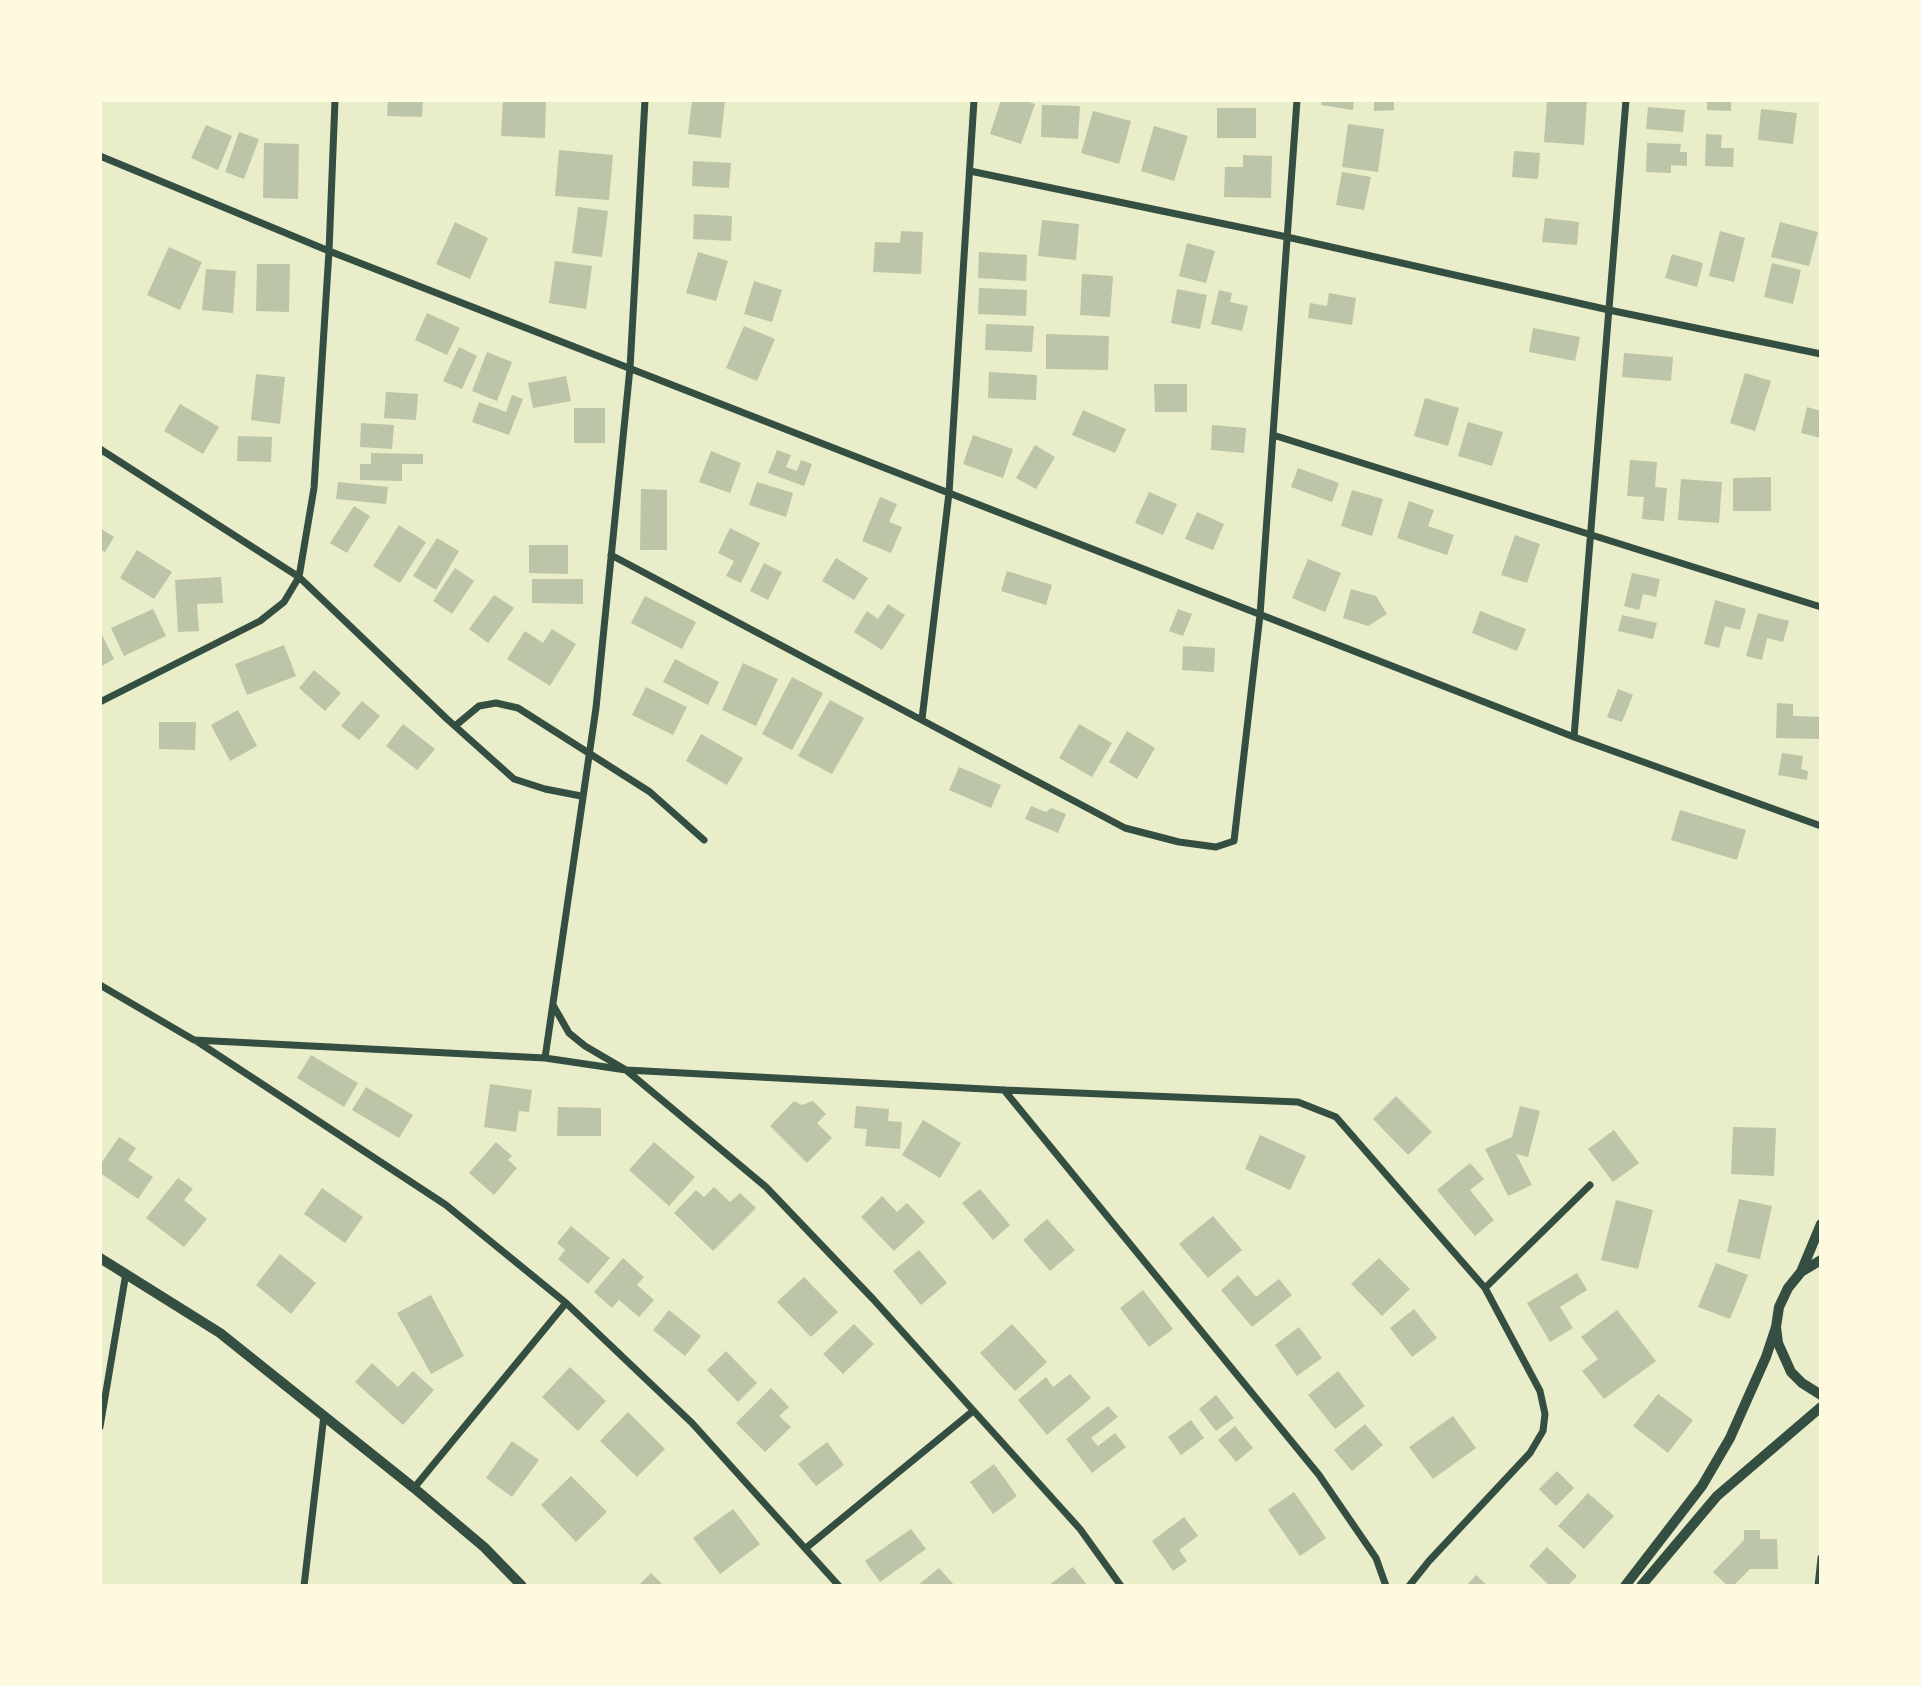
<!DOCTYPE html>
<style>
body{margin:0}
#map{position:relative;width:1921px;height:1686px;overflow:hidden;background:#e9edc9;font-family:"DM Sans",sans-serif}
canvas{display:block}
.frame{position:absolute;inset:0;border:102px solid #fefae0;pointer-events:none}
</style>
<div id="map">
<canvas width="1921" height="1686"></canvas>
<div class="frame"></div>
</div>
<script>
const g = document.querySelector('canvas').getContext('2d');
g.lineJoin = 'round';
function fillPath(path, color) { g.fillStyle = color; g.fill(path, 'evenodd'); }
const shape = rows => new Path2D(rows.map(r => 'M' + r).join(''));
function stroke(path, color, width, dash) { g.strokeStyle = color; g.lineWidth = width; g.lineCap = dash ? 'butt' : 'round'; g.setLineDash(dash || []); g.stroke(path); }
const building = shape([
 [388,100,423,100,422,117,387,116],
 [503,100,546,100,545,138,501,136],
 [692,100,725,100,721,138,688,134],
 [1001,100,1022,100,1035,104,1021,144,990,134],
 [1322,100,1354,100,1353,110,1321,105],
 [1374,100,1394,100,1394,110,1374,111],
 [1547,100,1587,100,1584,145,1544,142],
 [1707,100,1731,100,1731,111,1707,110],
 [1042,105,1080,106,1078,139,1041,137],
 [1648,107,1685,110,1683,132,1646,129],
 [1217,108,1256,108,1256,138,1217,138],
 [1761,109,1797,113,1793,144,1758,140],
 [1093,111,1131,121,1119,164,1081,153],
 [1348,124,1384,129,1378,172,1342,167],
 [206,125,232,136,218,170,191,158],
 [1154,126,1188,136,1174,181,1141,171],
 [239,132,259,139,244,179,225,172],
 [1706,134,1722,135,1721,148,1734,148,1733,167,1705,166],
 [264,143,299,144,298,199,263,198],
 [1647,143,1681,144,1680,152,1687,152,1687,166,1671,165,1671,173,1646,172],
 [559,150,613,155,609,200,555,196],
 [1514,151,1540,153,1538,179,1512,177],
 [1243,155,1272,156,1271,198,1224,197,1225,167,1243,167],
 [693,161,731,163,729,188,692,186],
 [1342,172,1371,177,1364,210,1336,205],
 [578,207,608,211,602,257,572,253],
 [694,214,732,216,731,241,693,239],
 [1545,218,1579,222,1577,245,1542,242],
 [1042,220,1079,224,1076,260,1038,256],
 [455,222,488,238,470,279,436,264],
 [1780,222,1818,232,1809,266,1771,257],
 [901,231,923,232,921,274,873,272,875,242,900,243],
 [1720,231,1745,238,1734,282,1709,276],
 [1187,243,1215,251,1206,283,1179,276],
 [169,247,202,262,180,310,147,295],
 [698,252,728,261,716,301,686,293],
 [979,252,1027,255,1026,281,978,278],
 [1672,254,1703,263,1697,287,1665,278],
 [555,261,592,266,586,309,549,303],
 [1772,263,1801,270,1793,304,1764,297],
 [257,264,290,264,289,312,256,311],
 [206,269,236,271,233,313,202,310],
 [1082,274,1113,276,1110,317,1080,315],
 [754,281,782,290,772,322,744,314],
 [979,288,1027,290,1026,316,978,314],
 [1177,289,1207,295,1200,329,1171,323],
 [1219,290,1232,293,1230,302,1248,306,1242,331,1211,324],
 [1329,293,1356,298,1352,325,1308,318,1310,303,1327,306],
 [427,313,460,328,447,355,415,340],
 [986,324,1034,326,1032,352,985,350],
 [744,326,775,339,757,381,726,368],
 [1533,328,1580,337,1575,361,1529,352],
 [1046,334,1109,336,1108,370,1046,369],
 [459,347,477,356,462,389,443,381],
 [487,352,512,362,497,401,472,391],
 [1624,353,1673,357,1671,381,1622,377],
 [989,372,1037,375,1036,400,988,398],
 [1745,373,1771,381,1755,431,1730,423],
 [256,374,285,377,280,424,251,420],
 [566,376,571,401,533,408,528,383],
 [1154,384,1187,384,1187,412,1155,412],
 [386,392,418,394,416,420,384,418],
 [512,395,523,399,509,435,472,422,479,402,506,412],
 [1425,398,1459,408,1448,446,1414,436],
 [180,404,219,427,203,454,164,431],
 [1807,407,1821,411,1821,438,1801,433],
 [574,408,605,408,605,443,574,443],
 [1083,410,1126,429,1115,453,1072,435],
 [1468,422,1503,432,1492,466,1458,456],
 [361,423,394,425,392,449,360,447],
 [1212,425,1246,428,1244,453,1211,450],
 [973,435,1013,449,1003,478,963,464],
 [238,436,272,437,271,462,237,461],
 [1035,445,1055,457,1036,489,1016,478],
 [777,450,791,455,786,467,797,471,801,460,812,464,804,486,768,473],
 [711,451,741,463,730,493,699,482],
 [371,453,423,454,423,464,402,464,402,481,360,480,360,464,371,464],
 [1630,460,1657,462,1655,487,1667,488,1664,521,1642,519,1644,497,1627,496],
 [1298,468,1339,483,1332,502,1291,487],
 [1771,477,1771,511,1733,511,1733,478],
 [1681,479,1722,482,1719,523,1678,520],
 [338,482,388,487,386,504,336,499],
 [757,482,793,493,786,517,749,505],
 [641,489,667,490,667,550,640,550],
 [1352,490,1383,499,1372,536,1341,526],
 [1149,492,1177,504,1163,535,1135,523],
 [880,497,897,504,889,522,902,527,891,553,862,541],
 [1409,501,1434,510,1428,526,1454,535,1447,555,1397,538],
 [354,506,370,516,347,553,330,543],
 [1197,512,1224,524,1213,550,1185,539],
 [399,525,426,542,400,583,373,566],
 [100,528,114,537,105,552,100,549],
 [730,528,760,543,741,583,726,576,734,561,718,553],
 [1515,535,1540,544,1527,583,1501,575],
 [437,538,459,551,436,590,413,576],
 [529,545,568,545,568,574,529,573],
 [137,550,172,572,154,599,120,578],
 [836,558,868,578,854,600,822,581],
 [1308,559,1341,573,1325,612,1292,598],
 [764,563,782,572,768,600,750,591],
 [455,568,474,581,452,614,433,601],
 [1007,571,1052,585,1046,605,1001,591],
 [1632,573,1660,579,1656,597,1643,594,1639,610,1624,606],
 [221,577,223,603,197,604,199,631,178,632,175,580],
 [532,579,583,579,583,604,532,603],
 [1351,589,1376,596,1387,614,1368,626,1343,618],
 [494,595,514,608,488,643,469,629],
 [645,596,696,622,682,649,631,623],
 [1715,600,1746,609,1740,630,1725,626,1719,648,1704,644],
 [888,604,905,615,882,650,854,632,867,611,878,619],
 [153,609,166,636,124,656,111,628],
 [1178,609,1192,614,1183,636,1169,631],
 [1480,611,1526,629,1517,651,1472,633],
 [1758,613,1789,621,1783,642,1767,638,1762,660,1746,656],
 [1622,615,1657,623,1653,639,1618,631],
 [552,629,576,644,550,686,507,659,525,631,543,643],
 [100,631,114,659,100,667],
 [284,645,296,676,247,695,235,664],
 [1183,646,1215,648,1214,672,1182,670],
 [675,659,719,682,708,705,663,682],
 [743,663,778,679,756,726,722,710],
 [314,670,341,693,325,711,299,688],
 [792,677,823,693,792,750,762,734],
 [646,687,687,707,673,735,632,715],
 [1618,689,1633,695,1622,722,1607,717],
 [830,700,864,718,832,774,798,756],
 [362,701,380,716,359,740,341,726],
 [1777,703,1793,704,1793,716,1821,717,1821,739,1776,738],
 [238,710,257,746,230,761,211,725],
 [159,722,196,722,195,750,159,749],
 [403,724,435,749,417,770,386,746],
 [1079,724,1112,743,1092,777,1059,758],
 [1127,731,1155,748,1137,779,1109,762],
 [701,734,743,758,727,785,686,761],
 [1782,753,1803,756,1801,769,1808,771,1807,780,1778,775],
 [959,767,1001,785,991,808,949,790],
 [1031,806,1046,812,1051,808,1066,814,1058,833,1025,819],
 [1680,810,1746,830,1737,860,1671,840],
 [311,1055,358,1083,344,1107,297,1078],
 [490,1084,532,1090,529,1112,519,1111,516,1132,484,1127],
 [366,1087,413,1115,399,1138,352,1110],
 [1396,1096,1432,1132,1408,1155,1373,1119],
 [794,1101,802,1105,813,1101,826,1114,817,1123,832,1138,807,1163,770,1126],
 [856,1106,889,1109,888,1121,902,1122,900,1149,865,1146,867,1129,854,1128],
 [1520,1106,1540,1111,1528,1157,1516,1154,1532,1185,1508,1196,1485,1149,1512,1137],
 [558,1107,601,1108,601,1136,557,1136],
 [923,1120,961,1143,940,1178,902,1155],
 [1733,1127,1776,1128,1774,1176,1731,1174],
 [1614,1130,1639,1163,1613,1182,1588,1149],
 [1260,1135,1306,1156,1290,1190,1245,1169],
 [119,1137,136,1148,128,1160,153,1177,138,1199,100,1173,100,1165],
 [496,1142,512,1156,508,1160,517,1168,494,1195,469,1173],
 [654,1142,695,1177,669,1206,629,1170],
 [1470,1163,1484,1179,1470,1190,1494,1220,1475,1236,1437,1190],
 [178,1178,193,1189,184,1200,207,1219,184,1247,146,1218],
 [714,1187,730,1202,740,1193,756,1208,713,1251,674,1213,696,1190,704,1197],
 [322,1188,363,1217,345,1243,304,1214],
 [980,1189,1010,1225,993,1240,962,1203],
 [882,1196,897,1212,907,1203,925,1222,894,1251,861,1217],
 [1739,1199,1772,1206,1760,1259,1727,1252],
 [1616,1200,1653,1210,1638,1269,1601,1260],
 [1213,1216,1242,1250,1208,1278,1179,1244],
 [1047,1219,1075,1250,1050,1271,1023,1240],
 [571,1226,610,1258,588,1284,558,1259,565,1250,557,1243],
 [919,1250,947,1283,921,1305,893,1271],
 [280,1254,316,1283,291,1314,256,1285],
 [623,1258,644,1277,637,1285,654,1300,639,1317,619,1300,612,1308,594,1292],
 [1379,1258,1410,1289,1382,1316,1351,1284],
 [1716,1263,1748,1275,1730,1319,1698,1307],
 [1577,1273,1587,1290,1560,1307,1573,1328,1550,1342,1527,1303],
 [1238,1275,1256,1297,1279,1279,1292,1295,1252,1327,1221,1290],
 [804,1277,838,1312,811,1337,777,1302],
 [1143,1290,1173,1329,1149,1347,1120,1308],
 [431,1295,464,1356,431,1374,397,1313],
 [1414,1309,1437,1338,1412,1357,1390,1328],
 [669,1310,701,1336,685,1356,653,1330],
 [1617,1310,1656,1361,1604,1399,1582,1371,1598,1359,1581,1337],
 [854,1324,874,1344,843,1374,823,1354],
 [1012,1324,1047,1362,1015,1391,980,1353],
 [1299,1327,1322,1358,1297,1376,1275,1345],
 [726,1351,757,1383,738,1402,707,1370],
 [372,1363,398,1387,413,1371,434,1390,403,1425,355,1382],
 [570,1367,606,1401,578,1431,542,1397],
 [1338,1371,1365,1406,1335,1429,1308,1395],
 [1070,1374,1091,1398,1047,1435,1018,1400,1046,1377,1053,1387],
 [771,1388,789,1407,779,1416,791,1427,765,1452,736,1423],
 [1658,1394,1693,1420,1668,1453,1633,1426],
 [1216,1395,1234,1418,1216,1431,1199,1409],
 [1108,1406,1118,1417,1091,1438,1098,1446,1115,1433,1126,1447,1092,1473,1066,1439],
 [628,1412,665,1449,637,1477,600,1441],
 [1453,1416,1476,1448,1433,1479,1409,1447],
 [1191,1420,1204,1438,1181,1455,1168,1437],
 [1365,1424,1383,1445,1352,1471,1334,1450],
 [1235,1426,1253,1448,1236,1462,1218,1440],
 [512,1441,539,1460,512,1497,486,1478],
 [827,1442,844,1465,816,1486,798,1464],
 [994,1464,1017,1496,993,1514,970,1482],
 [1557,1471,1574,1488,1556,1506,1539,1489],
 [571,1476,607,1512,576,1542,541,1505],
 [1294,1492,1326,1538,1300,1556,1268,1510],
 [1588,1493,1614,1516,1584,1549,1558,1526],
 [733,1509,760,1544,720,1574,693,1538],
 [1184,1517,1198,1536,1179,1550,1187,1561,1173,1571,1152,1541],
 [911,1529,926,1549,880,1582,865,1561],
 [1744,1530,1760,1530,1760,1539,1777,1539,1778,1569,1750,1569,1733,1586,1728,1586,1713,1572,1744,1540],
 [1547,1547,1577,1576,1567,1586,1550,1586,1529,1566],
 [1073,1567,1088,1586,1048,1586],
 [939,1568,955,1586,917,1586],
 [651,1573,664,1586,638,1586],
 [1476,1575,1488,1586,1466,1586]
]);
const minor = shape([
 [100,156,329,251,1574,737,1821,826],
 [970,171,1287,237,1609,310,1821,354],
 [1273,435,1821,607],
 [100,449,299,577,447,719,514,779,545,789,581,796],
 [611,555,1125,828,1179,842,1216,847,1234,841,1260,615,1297,100],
 [100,702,260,621,284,602,299,577,314,488,329,251,335,100],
 [922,719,949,493,974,100],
 [455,726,479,706,496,703,518,708,650,792,704,840],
 [1574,737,1626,100],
 [100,985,194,1040,545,1058,626,1070,1004,1090,1298,1102,1336,1117,1485,1288,1540,1391,1545,1414,1543,1431,1530,1453,1429,1561,1409,1586],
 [553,1005,569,1033,585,1046,626,1070,766,1187,873,1299,1080,1529,1121,1586],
 [195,1040,446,1205,566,1303,692,1423,839,1586],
 [545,1058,596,708,630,368,645,100],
 [1004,1090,1319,1475,1376,1558,1386,1586],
 [1485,1288,1590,1185],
 [100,1427,126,1273],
 [414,1488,566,1303],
 [806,1548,973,1411],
 [304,1586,324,1415],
 [1818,1586,1821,1558]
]);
const secondary = shape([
 [100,1258,220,1333,414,1488,484,1547,522,1586],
 [1821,1260,1801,1272,1788,1288,1779,1307,1776,1327,1778,1343,1791,1372,1802,1383,1821,1395],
 [1801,1272,1821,1224],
 [1625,1586,1702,1486,1730,1438,1766,1357,1776,1327],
 [1641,1586,1717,1496,1821,1407]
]);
fillPath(building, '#bcc5a7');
stroke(minor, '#344e41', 7);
stroke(secondary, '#344e41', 10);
</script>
